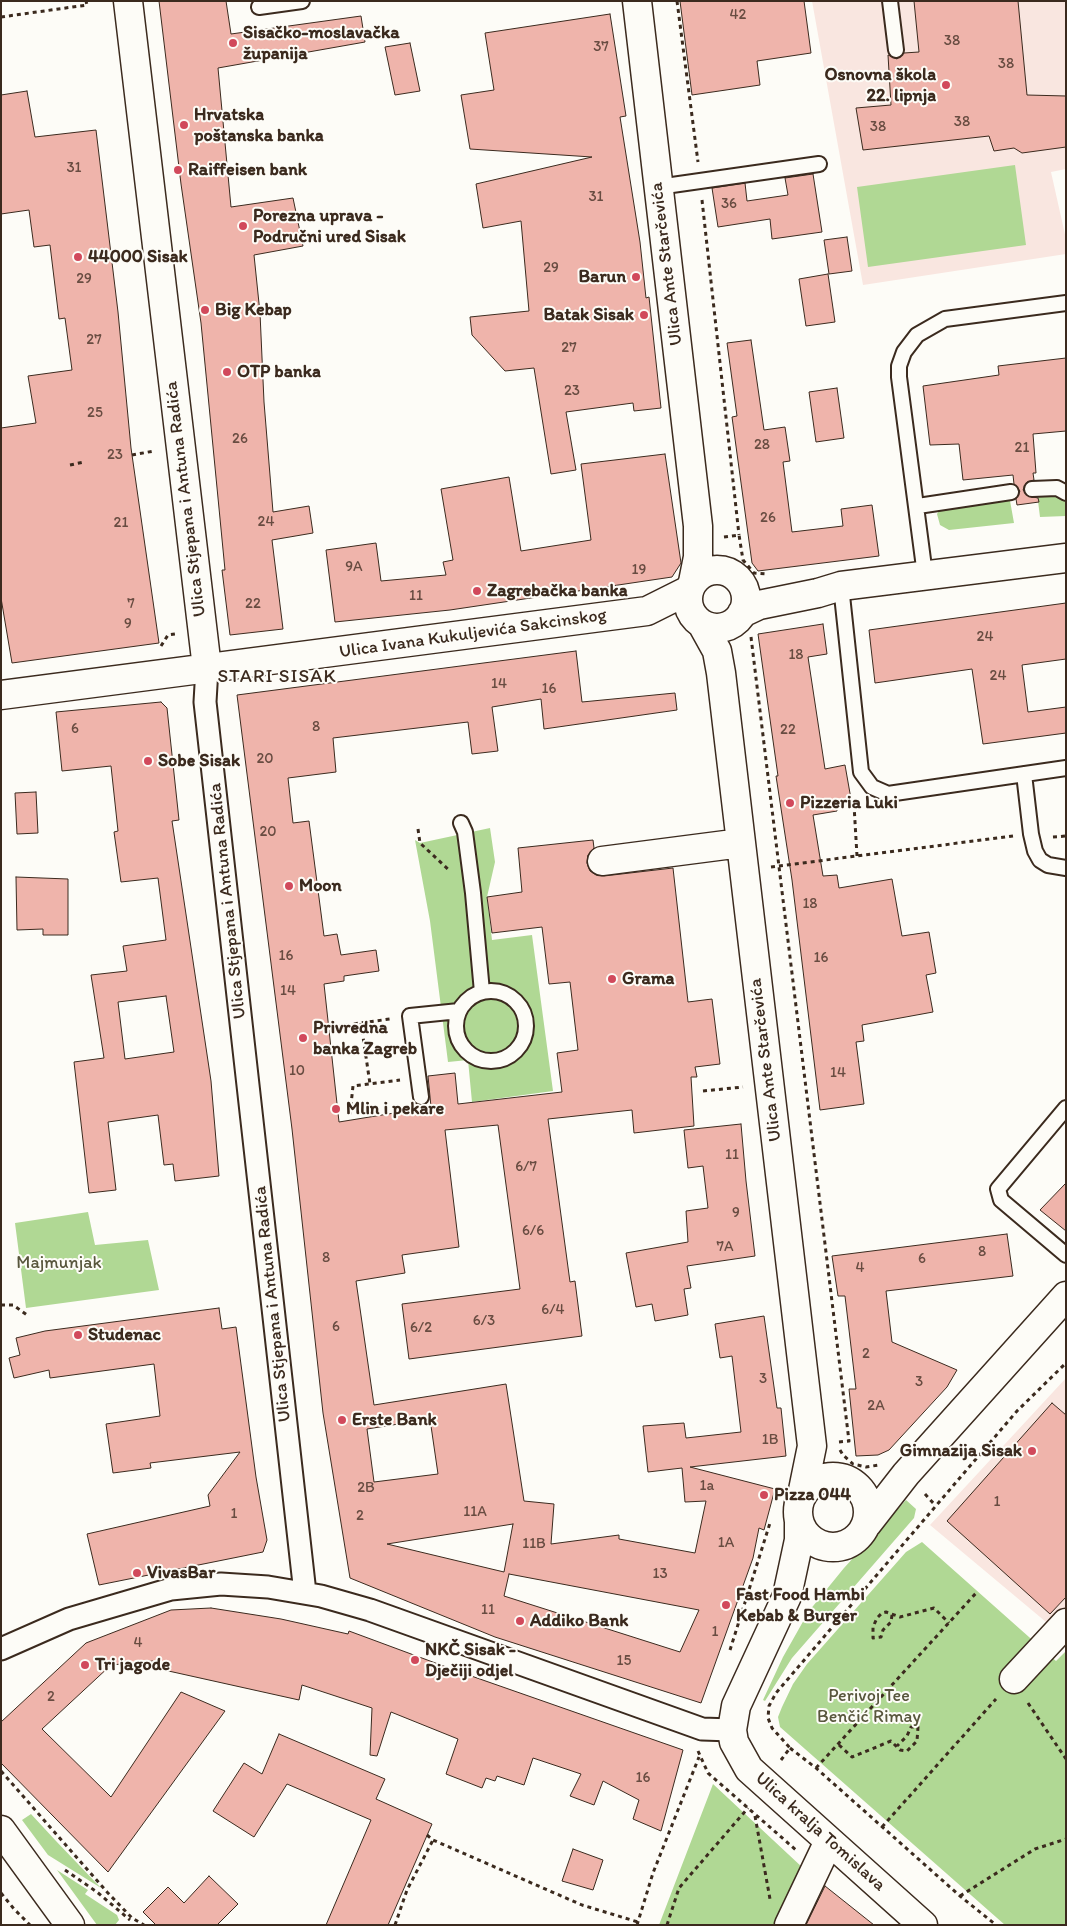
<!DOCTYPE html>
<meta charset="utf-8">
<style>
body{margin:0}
#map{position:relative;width:1067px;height:1926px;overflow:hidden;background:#fdfcf7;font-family:Itim,sans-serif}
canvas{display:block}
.frame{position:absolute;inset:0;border:2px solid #3b2a1e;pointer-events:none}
</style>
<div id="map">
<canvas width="1067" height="1926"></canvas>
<div class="frame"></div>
</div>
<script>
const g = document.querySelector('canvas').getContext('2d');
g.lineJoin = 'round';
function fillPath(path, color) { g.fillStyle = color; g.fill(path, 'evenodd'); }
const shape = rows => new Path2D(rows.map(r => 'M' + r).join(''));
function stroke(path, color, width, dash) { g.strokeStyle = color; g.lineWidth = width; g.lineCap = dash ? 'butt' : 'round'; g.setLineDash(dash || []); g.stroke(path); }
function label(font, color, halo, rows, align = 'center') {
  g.font = font + ' Itim,sans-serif'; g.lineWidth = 4; g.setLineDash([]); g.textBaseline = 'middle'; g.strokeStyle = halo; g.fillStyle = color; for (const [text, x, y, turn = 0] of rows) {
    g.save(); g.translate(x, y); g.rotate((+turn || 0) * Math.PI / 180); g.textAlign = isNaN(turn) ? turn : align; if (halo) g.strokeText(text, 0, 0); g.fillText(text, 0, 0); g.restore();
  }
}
const built = shape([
 [812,1,1066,1,1066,169,1051,172,1066,239,1066,254,863,285],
 [1066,1378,1066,1610,1052,1627,930,1525]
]);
const green = shape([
 [1015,165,1026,245,868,267,857,187],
 [1057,492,1066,497,1066,516,1040,517,1037,493],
 [1009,495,1014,523,949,530,940,525,937,514,940,509],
 [490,828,495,862,487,897,492,940,532,935,553,1091,472,1102,468,1060,448,1062,430,921,415,840,420,843],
 [88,1212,95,1245,148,1240,159,1290,26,1308,15,1223],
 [906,1500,916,1509,914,1518,792,1658,765,1701,763,1700,783,1657,809,1611,844,1568],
 [922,1542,1056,1661,1066,1651,1066,1925,1005,1925,780,1727,778,1717,782,1707,793,1684,807,1664,906,1552],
 [713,1784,803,1868,776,1925,659,1925],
 [31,1814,56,1841,101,1888,48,1855,22,1820],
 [57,1870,88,1890,85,1894,117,1915,119,1920,115,1925,97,1925]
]);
const building = shape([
 [159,1,226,1,231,34,361,16,365,42,218,68,231,207,293,198,303,246,254,255,260,313,264,402,273,512,309,506,313,533,272,540,283,629,230,635,222,570,225,570,201,323,181,184,159,1],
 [680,1,804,1,811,53,757,61,760,85,692,95,680,1],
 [914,1,1018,1,1027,95,1066,96,1066,147,1022,153,1014,148,994,151,989,136,863,150,856,108,891,105,888,55,897,59,904,53,919,52,914,1],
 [610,14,626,116,620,117,640,242,646,298,649,297,661,408,634,411,633,403,566,412,576,470,551,474,534,368,505,371,472,335,470,317,529,311,521,221,483,228,476,184,592,157,470,149,461,95,494,90,485,33,610,14],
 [410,43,420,91,395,95,385,47,410,43],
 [27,91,35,137,96,130,118,312,131,448,159,643,12,663,1,598,1,428,36,423,28,376,72,370,65,318,59,319,50,245,34,247,29,210,1,214,1,95,27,91],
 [813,174,822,232,772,239,770,219,718,227,712,188,745,183,747,201,788,195,785,178,813,174],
 [847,237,852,271,829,274,824,240,847,237],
 [828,274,835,322,806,326,799,279,828,274],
 [751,340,764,430,785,427,790,461,783,462,792,532,843,526,841,509,872,505,879,556,758,571,752,563,732,417,737,416,727,343,751,340],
 [1066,358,1066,431,1033,434,1036,473,1033,473,1034,480,1027,482,1023,490,1028,496,1038,498,1039,502,1017,505,1016,499,1020,491,1014,484,1013,475,963,480,959,444,930,445,923,386,999,375,998,366,1066,358],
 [837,388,844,438,816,442,809,392,837,388],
 [665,454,681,563,672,577,450,610,335,622,326,550,376,543,381,581,446,575,443,562,453,560,441,489,509,477,521,551,591,540,581,464,665,454],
 [1066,603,1066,659,1022,665,1028,712,1066,707,1066,733,983,744,972,669,875,683,869,630,1066,603],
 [823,624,827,654,808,657,825,769,845,765,851,799,836,802,837,811,813,815,823,876,837,875,839,888,892,879,902,936,929,932,936,973,926,975,933,1012,862,1025,864,1041,856,1042,864,1104,820,1110,792,880,776,776,778,776,758,634,823,624],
 [576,651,582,702,675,693,677,710,544,729,541,699,492,707,498,751,472,754,468,722,333,738,336,772,288,778,293,823,309,821,324,936,337,934,341,955,376,950,379,971,344,976,344,981,324,984,339,1122,431,1107,428,1076,455,1073,458,1104,562,1092,557,1053,578,1050,570,982,549,984,542,927,492,933,487,897,522,892,518,848,593,840,594,848,588,855,587,863,590,871,596,875,604,876,673,868,688,1002,712,999,720,1064,695,1067,697,1077,691,1077,694,1126,634,1133,632,1110,548,1119,570,1282,575,1281,582,1336,409,1359,402,1304,520,1289,498,1125,445,1130,459,1247,402,1255,405,1273,356,1281,374,1405,506,1384,524,1501,554,1504,551,1544,619,1535,619,1539,695,1553,706,1501,685,1502,682,1468,648,1472,643,1426,684,1423,686,1438,741,1432,732,1356,720,1358,715,1324,764,1316,777,1408,781,1408,786,1456,690,1467,775,1489,764,1530,759,1528,753,1558,701,1703,495,1637,350,1578,323,1413,292,1129,237,695,576,651],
 [430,1419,438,1474,374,1482,367,1429,430,1419],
 [513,1524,504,1572,387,1544,513,1524],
 [509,1574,699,1610,680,1652,504,1596,509,1574],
 [161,702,167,708,179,820,172,821,211,1081,219,1176,175,1181,173,1164,164,1165,158,1115,108,1122,116,1190,89,1193,74,1062,104,1058,91,975,127,971,123,946,166,940,158,878,121,882,114,832,118,831,111,766,62,771,56,712,161,702],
 [166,996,174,1052,125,1059,118,1002,166,996],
 [36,792,38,833,17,834,15,793,36,792],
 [16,877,68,879,68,935,43,935,43,929,17,930,16,877],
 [741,1124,746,1181,755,1256,687,1266,691,1288,684,1289,688,1315,655,1321,652,1304,636,1307,626,1253,688,1242,686,1211,708,1208,703,1166,688,1168,684,1130,741,1124],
 [1066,1183,1066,1231,1040,1210,1066,1183],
 [1007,1234,1013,1276,886,1291,892,1342,957,1370,947,1387,889,1450,878,1455,856,1456,849,1389,856,1389,845,1296,838,1296,832,1256,1007,1234],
 [219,1308,222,1329,236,1327,256,1477,267,1540,263,1552,99,1585,87,1534,210,1506,208,1495,240,1452,150,1463,151,1468,113,1473,106,1424,160,1416,154,1364,50,1378,49,1370,14,1378,9,1358,20,1355,16,1338,45,1331,219,1308],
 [1052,1403,1066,1415,1066,1597,1050,1614,947,1521,1052,1403],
 [211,1608,281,1619,348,1634,349,1631,457,1671,683,1750,661,1831,633,1819,639,1800,603,1781,594,1805,570,1796,581,1774,533,1758,524,1785,497,1776,495,1781,486,1778,482,1788,446,1774,458,1739,391,1712,377,1756,370,1755,372,1708,302,1685,299,1700,155,1668,153,1661,111,1665,42,1729,111,1797,181,1692,225,1711,108,1872,1,1763,1,1722,86,1643,171,1610,211,1608],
 [279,1734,385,1779,376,1799,432,1824,388,1925,326,1925,371,1820,287,1784,254,1837,213,1811,244,1763,262,1774,279,1734],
 [573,1849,603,1860,593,1890,562,1881,573,1849],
 [209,1876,238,1904,217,1925,156,1925,143,1912,168,1887,184,1903,209,1876],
 [825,1886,874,1925,806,1925,825,1886]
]);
const path = shape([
 [677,1,698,162],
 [1,17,87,5,86,1],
 [702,200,739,535],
 [132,455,154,451],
 [70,465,84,462],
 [724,537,739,535,743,560,754,573,768,574],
 [751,637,849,1441,838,1442],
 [161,646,168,635,175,634],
 [418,829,420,843,450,871],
 [1053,837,1066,836],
 [857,856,854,805,858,801],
 [771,867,1013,836],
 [361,1023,370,1084],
 [338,1026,390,1019],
 [703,1091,743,1087],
 [350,1114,353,1086,400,1080],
 [1,1305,13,1305,27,1315],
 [840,1450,843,1455,853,1464,866,1467,879,1465],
 [925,1494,935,1505],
 [892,1615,891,1622,883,1630,881,1637,873,1638,873,1627,877,1618,882,1613,886,1612,900,1617,934,1608,949,1623],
 [730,1650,770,1523],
 [1028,1703,1066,1759],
 [839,1745,852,1757,891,1741,900,1750,907,1751,917,1741,918,1727,911,1727,907,1736,897,1746],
 [790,1748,816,1768,960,1896,996,1925],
 [698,1751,708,1773,796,1850],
 [781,1760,790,1748,772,1728,768,1718,769,1706,776,1693,1017,1411,1066,1363],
 [816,1768,977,1592],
 [1,1771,107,1892,132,1918,144,1925],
 [755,1816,770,1899],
 [882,1827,996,1699],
 [427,1835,433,1840,582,1905,638,1922],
 [65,1870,97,1892,130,1920],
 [1,1893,14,1909,30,1925],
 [960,1896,1035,1849,1066,1839],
 [395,1925,407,1890,433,1840],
 [637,1925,653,1873,699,1757],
 [667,1925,679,1888,748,1808]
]);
const service = shape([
 [890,1,896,50],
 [259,7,302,1],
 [658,187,819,164],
 [1032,489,1057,488,1066,493],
 [918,506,1011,492],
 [925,575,899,377,899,366,904,352,917,335,945,319,1066,303],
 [841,586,861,772,872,787,888,794,1066,768],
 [1024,774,1031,834,1035,851,1040,860,1048,865,1066,868],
 [461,823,465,832,473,893,482,992],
 '456 1026a35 35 0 1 1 70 0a35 35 0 1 1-70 0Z',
 [421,1097,410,1016,459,1011],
 [1066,1108,998,1189,1001,1200,1066,1255]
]);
const pedestrian = shape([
 [207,668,205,702,305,1593],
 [1,1649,69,1619,171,1589,221,1584,268,1587,321,1596,370,1610,702,1729,732,1730]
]);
const minor = shape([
 [128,1,207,668],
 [637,1,698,526,698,557,693,582],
 '688 599a29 29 0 1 1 58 0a29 29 0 1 1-58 0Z',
 [742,613,759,605,818,593,841,586,1066,558],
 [702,624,717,651,721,673,812,1446,802,1495],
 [1,695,647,611,689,590],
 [602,861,741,843],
 '798 1512a35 35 0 1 1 70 0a35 35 0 1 1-70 0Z',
 [799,1520,799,1540,787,1596,736,1706,732,1730,734,1742,749,1769,923,1925],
 [867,1524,906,1474,1066,1296],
 [1014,1679,1066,1623],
 [1,1830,70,1925],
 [789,1925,829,1841]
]);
const markers = [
 [233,43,5,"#d1495b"],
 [946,85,5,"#d1495b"],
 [184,125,5,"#d1495b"],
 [178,170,5,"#d1495b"],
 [243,226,5,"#d1495b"],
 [78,257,5,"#d1495b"],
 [636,277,5,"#d1495b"],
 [205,310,5,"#d1495b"],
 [644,315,5,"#d1495b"],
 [227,372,5,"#d1495b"],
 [477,591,5,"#d1495b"],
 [148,761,5,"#d1495b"],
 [790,803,5,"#d1495b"],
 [289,886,5,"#d1495b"],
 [612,979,5,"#d1495b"],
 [303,1038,5,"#d1495b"],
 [336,1109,5,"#d1495b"],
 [78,1335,5,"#d1495b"],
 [342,1420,5,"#d1495b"],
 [1032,1451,5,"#d1495b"],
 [764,1495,5,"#d1495b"],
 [137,1573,5,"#d1495b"],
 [726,1605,5,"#d1495b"],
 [520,1621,5,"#d1495b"],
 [415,1660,5,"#d1495b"],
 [85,1665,5,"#d1495b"]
];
const numberNames = [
 ["42",738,15],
 ["38",952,41],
 ["37",601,47],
 ["38",1006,64],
 ["38",962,122],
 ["38",878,127],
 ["31",74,168],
 ["31",596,197],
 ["36",729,204],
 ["29",551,268],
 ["29",84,279],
 ["27",94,340],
 ["27",569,348],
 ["23",572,391],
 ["25",95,413],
 ["26",240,439],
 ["28",762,445],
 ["21",1022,448],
 ["23",115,455],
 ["26",768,518],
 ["24",266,522],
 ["21",121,523],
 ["9A",354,567],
 ["19",639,570],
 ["11",416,596],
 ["7",131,604],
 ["22",253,604],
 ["9",128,624],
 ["24",985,637],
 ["18",796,655],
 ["24",998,676],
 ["14",499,684],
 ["16",549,689],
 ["8",316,727],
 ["6",75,729],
 ["22",788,730],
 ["20",265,759],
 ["20",268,832],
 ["18",810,904],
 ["16",286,956],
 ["16",821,958],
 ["14",288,991],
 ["10",297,1071],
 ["14",838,1073],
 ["11",732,1155],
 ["6/7",526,1167],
 ["9",736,1213],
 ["6/6",533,1231],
 ["7A",725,1247],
 ["8",982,1252],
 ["8",326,1258],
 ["6",922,1259],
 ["4",860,1268],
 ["6/4",553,1310],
 ["6/3",484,1321],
 ["6",336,1327],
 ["6/2",421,1328],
 ["2",866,1354],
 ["3",763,1379],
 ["3",919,1382],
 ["2A",876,1406],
 ["1B",770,1440],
 ["1a",707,1486],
 ["2B",366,1488],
 ["1",997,1502],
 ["11A",475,1512],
 ["1",234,1514],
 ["2",360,1516],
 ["1A",726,1543],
 ["11B",534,1544],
 ["13",660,1574],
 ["11",488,1610],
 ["1",715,1632],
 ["4",138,1643],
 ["15",624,1661],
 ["2",51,1697],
 ["16",643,1778]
];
const poiNames = [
 ["Sisačko-moslavačka",243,33],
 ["županija",243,54],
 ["Osnovna škola",936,75,"right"],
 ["22. lipnja",936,96,"right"],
 ["Hrvatska",194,115],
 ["poštanska banka",194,136],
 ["Raiffeisen bank",188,170],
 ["Porezna uprava -",253,216],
 ["Područni ured Sisak",253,237],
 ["44000 Sisak",88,257],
 ["Barun",626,277,"right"],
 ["Big Kebap",215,310],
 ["Batak Sisak",634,315,"right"],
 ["OTP banka",237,372],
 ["Zagrebačka banka",487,591],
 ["Sobe Sisak",158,761],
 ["Pizzeria Luki",800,803],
 ["Moon",299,886],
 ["Grama",622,979],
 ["Privredna",313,1028],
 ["banka Zagreb",313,1049],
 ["Mlin i pekare",346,1109],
 ["Studenac",88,1335],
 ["Erste Bank",352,1420],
 ["Gimnazija Sisak",1022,1451,"right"],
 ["Pizza 044",774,1495],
 ["VivasBar",147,1573],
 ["Fast Food Hambi",736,1595],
 ["Kebab & Burger",736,1616],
 ["Addiko Bank",530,1621],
 ["NKČ Sisak -",425,1650],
 ["Dječiji odjel",425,1671],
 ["Tri jagode",95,1665]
];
const streetNames = [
 ["Ulica Ante Starčevića",667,264,-97],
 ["Ulica Stjepana i Antuna Radića",186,499,-97],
 ["Ulica Ivana Kukuljevića Sakcinskog",473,634,-8],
 ["Ulica Stjepana i Antuna Radića",228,901,-96],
 ["Ulica Ante Starčevića",766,1060,-97],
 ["Ulica Stjepana i Antuna Radića",273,1304,-96],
 ["Ulica kralja Tomislava",820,1832,42]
];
const parkNames = [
 ["Majmunjak",59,1263],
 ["Perivoj Tee",869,1696],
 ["Benčić Rimay",869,1717]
];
const neighbourhoodNames = [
 ["STARI SISAK",277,677]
];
fillPath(built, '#f9e6e0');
fillPath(green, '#b0d894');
fillPath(building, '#efb4ab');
stroke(building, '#3b2a1e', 1);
stroke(service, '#3b2a1e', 18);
stroke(pedestrian, '#3b2a1e', 25);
stroke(minor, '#3b2a1e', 31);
stroke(path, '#3b2a1e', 3, [4, 4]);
stroke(service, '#fdfcf7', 14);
stroke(pedestrian, '#fdfcf7', 21);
stroke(minor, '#fdfcf7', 28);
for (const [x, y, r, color] of markers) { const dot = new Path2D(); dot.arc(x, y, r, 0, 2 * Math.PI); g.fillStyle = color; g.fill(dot); stroke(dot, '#fdfcf7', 2); }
label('15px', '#684c41', null, numberNames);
label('bold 18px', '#3b2a1e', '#fdfcf7', poiNames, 'left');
label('18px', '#3b2a1e', '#fdfcf7', streetNames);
label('18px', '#58563c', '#fdfcf7', parkNames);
g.letterSpacing = '1px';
label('19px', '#3b2a1e', '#fdfcf7', neighbourhoodNames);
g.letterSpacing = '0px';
</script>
